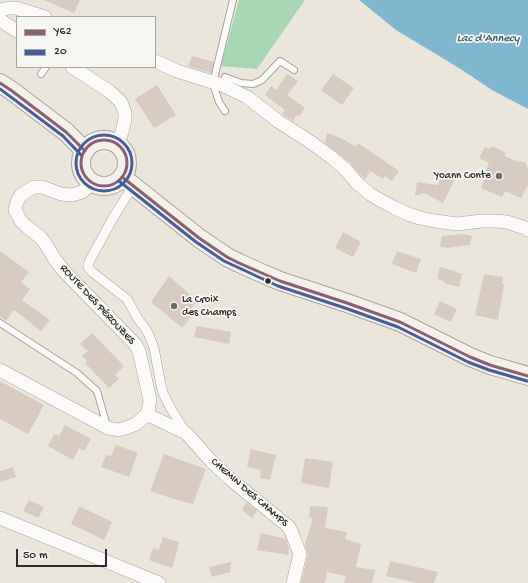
<!DOCTYPE html>
<meta charset="utf-8">
<style>
body{margin:0}
#map{position:relative;width:528px;height:583px;overflow:hidden;background:#ebe6db;font-family:"Gochi Hand",sans-serif}
canvas{display:block}
.legend{position:absolute;left:16px;top:16px;width:140px;height:52px;box-sizing:border-box;background:#f6f6f2;border:1px solid #a5a5a2;margin:0;padding:5px 7px;list-style:none;font-size:12px;color:#2b2b2b}
.legend li{display:flex;align-items:center;gap:8px;height:20px}
.legend b{width:20px;border:1px solid #a5a5a2}
.scale{position:absolute;left:16px;top:549px;width:91px;height:18px;box-sizing:border-box;border:2px solid #2b2b2b;border-top:0;padding-left:5px;font-size:12px;line-height:14px;white-space:nowrap;color:#2b2b2b;-webkit-text-stroke:3px #f6f6f2;paint-order:stroke}
</style>
<div id="map">
<canvas width="528" height="583"></canvas>
<ul class="legend">
<li><b style="height:5px;background:#8a6075"></b>Y62</li>
<li><b style="height:5px;background:#475d99"></b>20</li>
</ul>
<div class="scale">50 m</div>
</div>
<script>
const g = document.querySelector('canvas').getContext('2d');
g.lineJoin = 'round';
function fillPath(path, color) { g.fillStyle = color; g.fill(path, 'evenodd'); }
const shape = rows => new Path2D(rows.map(r => 'M' + r).join(''));
function stroke(path, color, width, dash) { g.strokeStyle = color; g.lineWidth = width; g.lineCap = dash ? 'butt' : 'round'; g.setLineDash(dash || []); g.stroke(path); }
function label(font, color, halo, rows, align = 'center') {
  g.font = font + ' "Gochi Hand",sans-serif'; g.lineWidth = 3.5; g.setLineDash([]); g.textBaseline = 'middle'; g.strokeStyle = halo; g.fillStyle = color; for (const [text, x, y, turn = 0] of rows) {
    g.save(); g.translate(x, y); g.rotate((+turn || 0) * Math.PI / 180); g.textAlign = isNaN(turn) ? turn : align; if (halo) g.strokeText(text, 0, 0); g.fillText(text, 0, 0); g.restore();
  }
}
const green = shape([
 [239,0,305,0,257,69,221,66]
]);
const water = shape([
 [359,0,528,0,528,109,492,90,459,68,396,30]
]);
const building = shape([
 [44,0,80,0,74,13],
 [192,56,214,62,211,73,188,66],
 [287,74,298,81,287,95,305,108,299,116,297,115,293,121,282,114,285,110,265,95,271,86,276,90],
 [333,74,354,88,342,105,321,90],
 [157,85,176,115,154,128,135,99],
 [327,133,341,138,356,147,358,143,399,171,392,181,385,176,383,179,370,171,365,180,350,163,325,143],
 [492,146,506,153,505,156,518,162,521,161,526,163,528,169,528,185,521,198,505,191,502,197,481,188,485,178,483,177,489,163,479,158,485,147,490,149],
 [444,171,456,177,443,203,424,193,415,196,417,182,437,185],
 [343,232,361,242,353,257,335,248],
 [464,234,472,236,470,245,447,248,440,246,442,236],
 [0,251,29,272,21,282,30,289,22,300,50,320,41,331,14,310,6,321,0,317],
 [397,251,421,259,416,273,392,264],
 [440,267,455,271,455,272,462,274,459,287,444,283,444,281,437,279],
 [484,274,503,277,502,284,504,284,498,320,475,315],
 [169,276,197,301,190,310,194,313,182,328,151,302],
 [440,301,457,309,451,322,434,314],
 [197,326,231,332,229,344,194,337],
 [92,333,124,366,115,375,119,379,109,388,85,363,87,361,82,356,88,351,80,344],
 [0,381,44,405,28,434,0,419],
 [65,425,91,439,84,451,79,448,73,460,48,446,54,434,59,436],
 [116,445,138,453,129,477,101,467,106,455,111,456],
 [251,449,276,455,270,480,260,478,261,470,247,467],
 [164,454,206,469,193,504,174,499,150,491],
 [305,458,333,462,329,488,301,483],
 [13,467,16,477,0,482,0,471],
 [29,500,44,507,38,518,23,511],
 [246,502,257,511,252,518,242,510],
 [79,506,112,522,104,540,71,524],
 [310,506,328,507,325,528,347,532,345,539,361,544,356,567,375,570,372,583,344,583,346,576,327,572,325,583,301,583,308,555,307,551,305,544,313,518,309,518],
 [261,533,286,539,289,548,288,555,257,550],
 [163,537,179,542,177,548,178,548,172,568,149,560,153,548,159,550],
 [390,561,438,572,434,583,417,583,386,576],
 [231,562,230,572,212,577,209,567]
]);
const service = shape([
 [41,74,46,67],
 [222,85,225,77,241,83,253,84,262,80,280,61,294,70],
 [225,111,219,102,213,83,233,0],
 [0,323,77,373,97,391,107,426]
]);
const pedestrian = shape([
 [133,186,113,218,90,260,88,265,88,267,92,272,127,299,138,319,145,328,149,335,154,348,161,385,163,393,170,407,186,433]
]);
const minor = shape([
 [0,10,10,8,16,8,45,17],
 [0,20,17,31],
 [155,61,177,71,222,85,247,97,278,121,312,143,331,157,345,169,357,183,370,194,380,200,395,208,408,214,420,218,435,221,457,224,482,221,495,221,507,222,525,228,528,230],
 [72,67,109,91,121,102,125,113,125,119,122,132,117,145],
 [0,370,108,428,118,430,126,428,136,424,143,418,148,412,150,400,139,351,135,344,63,270,54,258,45,243,40,237,27,227,21,221,15,210,17,202,21,195,27,191,34,187,42,187,61,194,72,195,82,192,92,183],
 [146,414,186,433,211,461,229,478,289,527,291,531,300,554,293,583],
 [0,518,159,583]
]);
const secondary = shape([
 [0,83,12,91,66,132,85,151],
 '81 163a23 23 0 1 1 46 0a23 23 0 1 1-46 0Z',
 [122,177,199,238,227,257,239,263,259,272,280,281,347,303,400,322,470,357,490,365,528,376]
]);
const bus1 = shape([
 [0,83,12,91,66,132,85,151],
 '81 163a23 23 0 1 1 46 0a23 23 0 1 1-46 0Z',
 [122,177,199,238,227,257,239,263,280,281,347,303,400,322,470,357,490,365,528,376]
]);
const bus2 = shape([
 [0,89,63,136,81,155],
 '76 163a28 28 0 1 1 56 0a28 28 0 1 1-56 0Z',
 [119,181,196,242,224,261,237,267,278,286,345,308,398,327,468,362,489,370,527,381]
]);
const markers = [
 [499,176,4,"#6e6c69"],
 [268,281,3.5,"#2b2b2b"],
 [174,306,4,"#6e6c69"]
];
const poiNames = [
 ["Yoann Conte",491,176],
 ["La Croix",182,300,"left"],
 ["des Champs",182,313,"left"]
];
const streetNames = [
 ["ROUTE DES PÉROUZES",97,305,47],
 ["CHEMIN DES CHAMPS",249,493,41]
];
const waterNames = [
 ["Lac d'Annecy",488,39]
];
fillPath(green, '#a7d6b2');
fillPath(water, '#80b7d0');
fillPath(building, '#d7cac1');
stroke(service, '#a6a39d', 8);
stroke(pedestrian, '#a6a39d', 10);
stroke(minor, '#a6a39d', 14);
stroke(secondary, '#a6a39d', 20);
stroke(service, '#fcfbfa', 6);
stroke(pedestrian, '#fcfbfa', 9);
stroke(minor, '#fcfbfa', 13);
stroke(secondary, '#f4f1eb', 18);
stroke(bus1, '#8a6075', 3);
stroke(bus2, '#475d99', 3);
for (const [x, y, r, color] of markers) { const dot = new Path2D(); dot.arc(x, y, r, 0, 2 * Math.PI); g.fillStyle = color; g.fill(dot); stroke(dot, '#f6f6f2', 1.5); }
label('11px', '#2b2b2b', '#f6f6f2', poiNames, 'right');
label('11px', '#2b2b2b', '#f6f6f2', streetNames);
label('italic 12px', '#3b5b6b', '#f6f6f2', waterNames);
</script>
